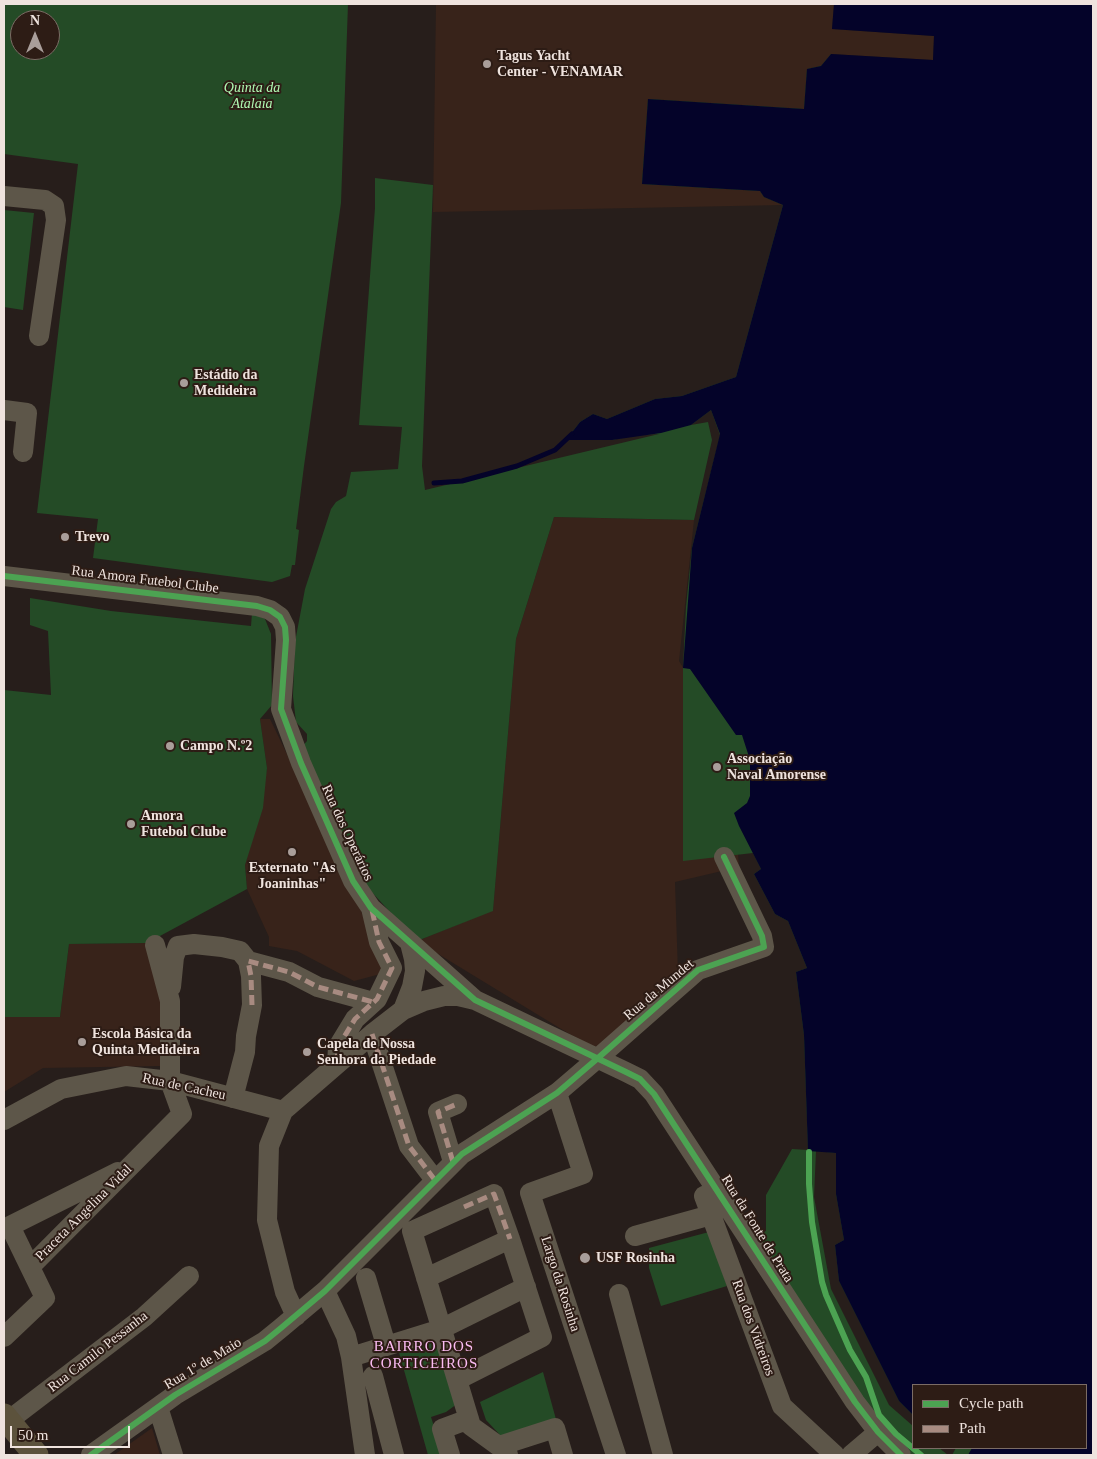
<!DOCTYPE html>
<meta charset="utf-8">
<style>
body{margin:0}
#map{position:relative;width:1097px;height:1459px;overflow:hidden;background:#271e1b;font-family:Georgia,serif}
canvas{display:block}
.frame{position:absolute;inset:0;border:5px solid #efe3de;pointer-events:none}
.legend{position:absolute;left:912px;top:1384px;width:175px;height:65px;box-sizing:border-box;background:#2d1c15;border:1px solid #7b6c65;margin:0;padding:6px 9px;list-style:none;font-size:15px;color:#efe3de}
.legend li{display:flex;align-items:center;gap:10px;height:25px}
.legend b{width:25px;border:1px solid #7b6c65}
.north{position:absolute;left:10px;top:10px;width:50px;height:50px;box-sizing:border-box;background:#2d1c15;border:1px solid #7b6c65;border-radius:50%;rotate:0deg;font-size:14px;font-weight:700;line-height:20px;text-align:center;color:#efe3de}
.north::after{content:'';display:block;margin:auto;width:18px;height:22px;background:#a99e9a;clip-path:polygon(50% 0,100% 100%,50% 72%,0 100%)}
.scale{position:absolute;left:10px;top:1426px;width:120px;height:22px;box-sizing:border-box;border:2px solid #efe3de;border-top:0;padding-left:6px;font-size:15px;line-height:18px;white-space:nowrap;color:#efe3de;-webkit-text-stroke:4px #2d1c15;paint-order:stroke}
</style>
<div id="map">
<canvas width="1097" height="1459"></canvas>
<div class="frame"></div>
<ul class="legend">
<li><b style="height:6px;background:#4ca352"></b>Cycle path</li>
<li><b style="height:6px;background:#a88b81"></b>Path</li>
</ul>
<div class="north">N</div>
<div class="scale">50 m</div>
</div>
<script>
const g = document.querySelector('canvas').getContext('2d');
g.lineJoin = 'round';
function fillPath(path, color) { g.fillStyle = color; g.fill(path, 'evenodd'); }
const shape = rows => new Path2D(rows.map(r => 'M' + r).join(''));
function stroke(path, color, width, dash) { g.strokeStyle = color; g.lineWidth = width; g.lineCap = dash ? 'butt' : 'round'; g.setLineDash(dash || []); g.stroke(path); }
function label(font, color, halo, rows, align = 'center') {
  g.font = font + ' Georgia,serif'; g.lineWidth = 4; g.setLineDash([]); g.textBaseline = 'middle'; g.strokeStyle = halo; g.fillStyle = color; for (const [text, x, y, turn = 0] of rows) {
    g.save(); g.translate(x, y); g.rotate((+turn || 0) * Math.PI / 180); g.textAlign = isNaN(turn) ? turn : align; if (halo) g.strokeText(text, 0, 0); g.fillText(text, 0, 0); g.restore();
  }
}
const built = shape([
 [436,4,834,4,832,29,934,36,933,60,831,54,821,66,807,69,804,109,648,99,642,184,760,191,764,197,783,205,433,212],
 [554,517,694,520,679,661,730,745,739,867,675,882,678,974,599,1052,417,941,493,910,516,639],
 [260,719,270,719,356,897,384,973,354,981,297,951,269,946,269,937,247,889,245,865,267,768],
 [147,943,161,997,161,1066,43,1068,4,1092,4,1017,60,1017,69,944],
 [152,1428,160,1455,114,1455]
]);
const green = shape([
 [4,4,348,4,341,203,304,466,296,529,299,530,295,565,292,565,290,576,272,582,93,558,98,519,37,513,78,164,4,154],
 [20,20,50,20,50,50,20,50],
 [831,54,1082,1308,1093,1455,952,1455,956,1448,1086,1448,1086,1385,913,1385,913,1415,899,1401,839,1281,835,1245,844,1240,836,1194,836,1153,816,1151,814,1197,831,1289,889,1405,913,1426,913,1448,939,1448,948,1455,912,1455,872,1414,795,1295,758,1234,766,1231,766,1195,792,1149,808,1150,804,1035,796,972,807,968,788,921,775,914,754,874,761,869,753,853,683,861,683,668,686,607,692,548,720,435,711,410,691,425,708,422,712,440,694,520,554,517,516,639,493,911,417,941,368,888,300,749,307,741,307,734,296,722,293,696,295,642,305,589,331,509,336,502,346,496,351,472,398,469,402,427,359,425,375,208,375,178,433,185,422,466,425,490,659,434,637,435,612,440,566,440,580,422,593,414,607,419,655,399,682,396,736,377,783,205,764,197,760,191,642,184,648,99,804,109,807,69,821,66],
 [4,210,34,213,23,310,4,307],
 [30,598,111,611,251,626,252,613,265,619,271,634,272,705,260,719,267,768,263,808,245,865,247,889,147,943,69,944,60,1017,4,1017,4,690,51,695,48,631,30,625],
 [709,1232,727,1286,661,1306,649,1268,649,1248],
 [438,1337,457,1404,446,1412,431,1417,443,1455,428,1455,398,1349],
 [543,1372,557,1423,501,1436,486,1420,480,1402]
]);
const water = shape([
 [834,4,1093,4,1093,1455,968,1455,972,1448,1086,1448,1086,1385,913,1385,913,1415,899,1401,839,1281,835,1245,844,1240,836,1194,836,1153,808,1151,804,1035,796,972,807,968,788,921,775,914,754,874,761,869,739,826,734,813,747,803,750,796,750,760,742,735,736,735,690,669,683,668,692,548,720,434,711,410,691,425,661,433,612,440,566,440,580,422,593,414,607,419,655,399,682,396,736,377,783,205,764,197,760,191,642,184,648,99,804,109,807,69,821,66,831,54,933,60,934,36,832,29]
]);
const stream = shape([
 [434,483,462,481,517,466,555,450,572,434]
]);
const minor = shape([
 [4,196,45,200,54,206,56,220,39,336],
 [4,410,27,413,23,452],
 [4,576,257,606,270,610,280,617,285,627,286,640,281,709,301,763,353,881,371,908,475,1000,626,1072,640,1079,654,1094,855,1402,878,1432,901,1455],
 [248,961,289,972,318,987,373,1002],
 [171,987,174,957,178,946,194,944,222,947,240,951,248,961,251,976,252,1005,246,1036,245,1052,233,1098],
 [403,1010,412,987,415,971,414,959,410,943],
 [372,1034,409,1146,435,1180],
 [337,1064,338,1047,355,1019,377,999,392,968,379,942,371,908],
 [557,1093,583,1174,530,1193,616,1455],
 [4,1120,61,1089,126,1076,170,1081,283,1111],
 [453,1162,438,1112,457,1104],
 [718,1191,704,1196,782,1406,835,1455],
 [635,1236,711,1215],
 [30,1267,182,1114,170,1081,170,1001,155,945],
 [366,1278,386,1345],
 [426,1278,510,1239,542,1337,457,1380],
 [325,1291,346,1336,351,1357,365,1455],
 [619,1294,663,1455,662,1455],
 [296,1316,285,1292,267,1220,269,1146,283,1111,372,1034,403,1010,424,1001,444,996,458,996,475,1000],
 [4,1337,45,1298,10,1226,118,1172],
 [351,1357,441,1329,526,1287],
 [373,1376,394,1455],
 [158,1407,173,1455],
 [4,1424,144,1317,189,1276],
 [499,1446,555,1428,563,1455],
 [91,1455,175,1395,265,1341,281,1328,325,1291,462,1154,557,1093,598,1058,698,970,764,947,762,936,724,857],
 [450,1455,442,1429,469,1419],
 [508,1455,507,1452,471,1426,412,1231,494,1194,510,1239],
 [851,1455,878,1432]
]);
const major = shape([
 [4,1416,36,1455]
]);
const quiet = shape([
 [252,1005,251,976,248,961,289,972,318,987,373,1002],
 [372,1034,409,1146,435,1180],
 [337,1064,338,1047,355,1019,377,999,392,968,379,942,372,910],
 [453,1162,438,1112,457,1104],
 [464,1207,494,1194,510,1239]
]);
const cycleway = shape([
 [4,576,257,606,270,610,280,617,285,627,286,640,281,709,301,763,353,881,371,908,475,1000,626,1072,640,1079,654,1094,855,1402,878,1432,901,1455],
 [809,1152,809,1184,812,1222,822,1282,826,1295,850,1350,866,1377,879,1415,896,1434,921,1455],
 [91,1455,175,1395,265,1341,281,1328,325,1291,462,1154,557,1093,598,1058,698,970,764,947,762,936,724,857]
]);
const markers = [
 [487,64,5,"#a99e9a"],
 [184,383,5,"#a99e9a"],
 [65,537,5,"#a99e9a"],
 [170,746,5,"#a99e9a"],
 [717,767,5,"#a99e9a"],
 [131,824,5,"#a99e9a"],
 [292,852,5,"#a99e9a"],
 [82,1042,5,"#a99e9a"],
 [307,1052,5,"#a99e9a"],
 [585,1258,6,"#a99e9a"]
];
const poiNames = [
 ["Tagus Yacht",497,56],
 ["Center - VENAMAR",497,72],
 ["Estádio da",194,375],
 ["Medideira",194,391],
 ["Trevo",75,537],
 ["Campo N.º2",180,746],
 ["Associação",727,759],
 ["Naval Amorense",727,775],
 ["Amora",141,816],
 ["Futebol Clube",141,832],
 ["Externato \"As",292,868,"center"],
 ["Joaninhas\"",292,884,"center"],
 ["Escola Básica da",92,1034],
 ["Quinta Medideira",92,1050],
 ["Capela de Nossa",317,1044],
 ["Senhora da Piedade",317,1060],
 ["USF Rosinha",596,1258]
];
const parkNames = [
 ["Quinta da",252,88],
 ["Atalaia",252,104]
];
const streetNames = [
 ["Rua Amora Futebol Clube",145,580,7],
 ["Rua dos Operários",347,833,65],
 ["Rua da Mundet",659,990,-40],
 ["Rua de Cacheu",184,1087,12],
 ["Praceta Angelina Vidal",84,1213,-45],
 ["Rua da Fonte de Prata",757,1229,58],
 ["Largo da Rosinha",560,1284,72],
 ["Rua dos Vidreiros",753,1328,70],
 ["Rua Camilo Pessanha",98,1352,-38],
 ["Rua 1º de Maio",203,1364,-31]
];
const neighbourhoodNames = [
 ["BAIRRO DOS",424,1347],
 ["CORTICEIROS",424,1364]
];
fillPath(built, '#38231a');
fillPath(green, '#244b26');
fillPath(water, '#040329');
stroke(stream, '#040329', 5);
stroke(minor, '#5d5649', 20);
stroke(major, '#5c523c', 25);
stroke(quiet, '#a88b81', 5, [10, 5]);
stroke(cycleway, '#4ca352', 6);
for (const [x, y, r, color] of markers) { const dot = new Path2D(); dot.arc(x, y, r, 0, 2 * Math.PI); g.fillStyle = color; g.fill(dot); stroke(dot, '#2d1c15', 2); }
label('bold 14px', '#efe3de', '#2d1c15', poiNames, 'left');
label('italic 14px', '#aff8b2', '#2d1c15', parkNames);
label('14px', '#efe3de', '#2d1c15', streetNames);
g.letterSpacing = '1px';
label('15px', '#fbbcf3', '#2d1c15', neighbourhoodNames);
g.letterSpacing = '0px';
</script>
